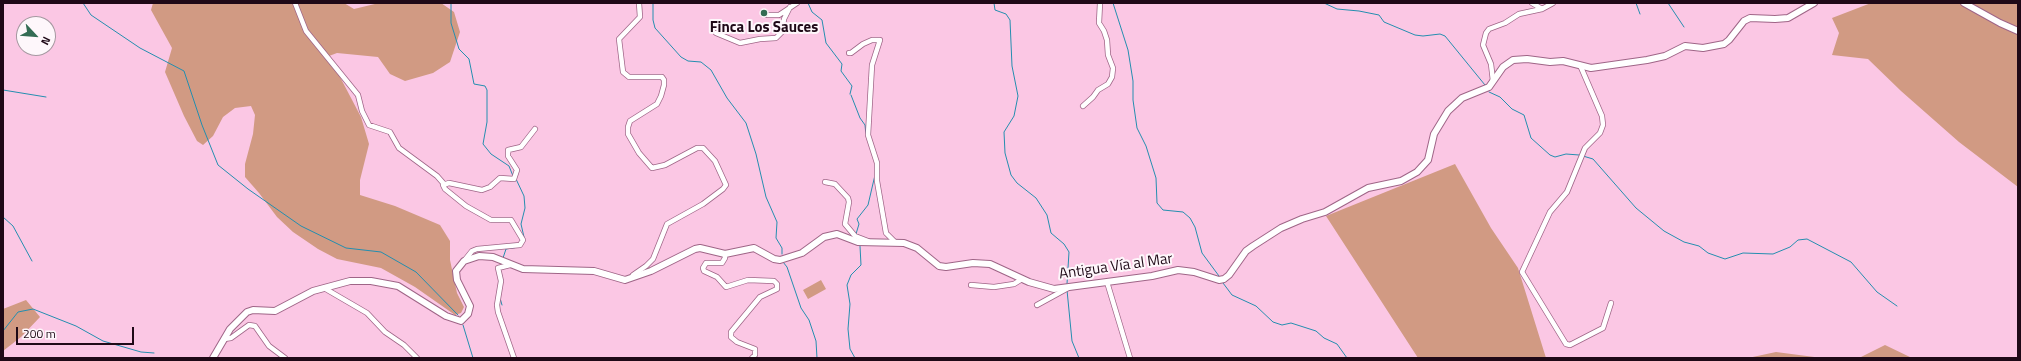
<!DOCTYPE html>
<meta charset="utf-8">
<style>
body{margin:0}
#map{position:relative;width:2021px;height:361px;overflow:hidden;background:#fbc7e4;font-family:"Titillium Web",sans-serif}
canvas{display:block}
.frame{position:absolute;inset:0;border:4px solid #1f0917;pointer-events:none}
.north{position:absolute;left:16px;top:16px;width:40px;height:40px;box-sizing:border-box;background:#fef7fb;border:1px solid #a598a0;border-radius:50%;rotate:116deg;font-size:11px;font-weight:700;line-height:16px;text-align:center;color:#1f0917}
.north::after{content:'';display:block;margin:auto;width:14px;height:18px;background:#346c54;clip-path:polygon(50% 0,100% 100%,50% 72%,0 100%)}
.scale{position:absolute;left:16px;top:327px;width:118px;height:18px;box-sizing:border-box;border:2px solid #1f0917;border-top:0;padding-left:5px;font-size:12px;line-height:14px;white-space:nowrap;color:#1f0917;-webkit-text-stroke:3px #fef7fb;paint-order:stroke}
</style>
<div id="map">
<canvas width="2021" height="361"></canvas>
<div class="frame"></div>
<div class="north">N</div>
<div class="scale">200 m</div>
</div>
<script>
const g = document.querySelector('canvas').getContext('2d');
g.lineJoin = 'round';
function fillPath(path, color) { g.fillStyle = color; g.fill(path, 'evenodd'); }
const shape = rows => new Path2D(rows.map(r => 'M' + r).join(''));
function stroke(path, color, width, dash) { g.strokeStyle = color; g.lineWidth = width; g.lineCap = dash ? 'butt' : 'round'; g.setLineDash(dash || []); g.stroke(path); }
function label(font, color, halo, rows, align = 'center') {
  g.font = font + ' "Titillium Web",sans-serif'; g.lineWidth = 4; g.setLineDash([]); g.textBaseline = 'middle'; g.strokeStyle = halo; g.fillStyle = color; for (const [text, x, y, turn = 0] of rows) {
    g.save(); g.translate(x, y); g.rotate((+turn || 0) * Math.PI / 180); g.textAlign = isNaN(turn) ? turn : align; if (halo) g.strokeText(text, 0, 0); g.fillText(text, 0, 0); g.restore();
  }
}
const green = shape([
 [153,3,344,3,354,9,379,3,441,3,454,12,460,32,450,62,433,73,405,81,390,74,378,57,337,53,329,56,361,117,369,144,360,180,360,195,395,206,440,225,450,241,450,260,457,293,464,307,461,313,455,315,415,287,381,268,337,259,318,249,293,232,277,217,259,193,245,177,245,164,253,134,255,115,251,106,235,108,223,117,213,136,203,145,197,141,184,116,165,72,172,48,151,10],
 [1871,3,2018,3,2018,187,1959,142,1901,91,1868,59,1832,55,1839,33,1832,18],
 [1455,164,1491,228,1518,268,1546,358,1418,358,1326,216],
 [821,280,826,289,808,299,803,290],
 [26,300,40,317,21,337,3,351,3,309],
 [1885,345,1912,358,1859,358],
 [1776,352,1822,358,1748,358]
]);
const stream = shape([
 [83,3,91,15,140,48,184,71,202,125,218,165,248,189,301,226,346,248,381,252,416,272,458,315],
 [451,3,451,23,459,49,469,59,474,84,485,86,487,90,487,122,483,144,491,154,509,166,513,176],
 [653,3,653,20,655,28,681,57,688,61,701,62,711,70,727,98,746,123,756,154,766,197,777,222,776,238,782,248,782,254],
 [808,3,812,12,822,20,826,43,842,64,841,71,852,86,850,94],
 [994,3,995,10,1006,14,1010,20,1012,66,1018,96,1014,116,1004,132,1005,153,1011,175,1017,183,1036,198,1047,215,1051,233,1064,244,1069,252,1067,284],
 [1113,3,1128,50,1133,81,1133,100,1137,128,1146,146,1156,178,1157,203,1163,210,1183,212,1190,218,1195,227,1202,253,1219,276],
 [1324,3,1337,9,1359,11,1379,15,1384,22,1415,35,1423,36,1440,34,1445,36,1485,85],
 [1636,3,1640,14],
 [1668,3,1684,27],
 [3,90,46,97],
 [1489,92,1500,97,1512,109,1524,115,1531,138,1550,155,1555,157,1566,154,1579,155],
 [851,95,860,118,865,125,866,135],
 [1583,156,1593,159,1636,208,1664,231,1684,242,1699,246,1708,253,1725,259,1743,253,1773,254,1790,247,1798,240,1807,239,1851,262,1877,292,1897,306],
 [516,179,524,196,525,208,521,224,524,237],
 [3,217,13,226,32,261],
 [856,234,859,224,857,219,868,205,875,175],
 [503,258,506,249,519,247],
 [783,262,787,267,801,308,809,320,816,341,817,358],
 [501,273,503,281],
 [1223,283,1232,295,1256,306,1273,322,1282,325,1291,323,1316,331,1324,338,1337,344,1347,358],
 [1067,290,1072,341,1079,358],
 [500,298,502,305],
 [463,325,473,358],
 [3,331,18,312,33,309,76,326,103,341,141,352,154,353],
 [855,358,850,349,848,329,850,304,847,285,851,275,861,265,860,246]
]);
const street = shape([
 [295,3,306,31,358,95,362,111,369,125,390,132,399,148,437,176,444,184],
 [1532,3,1542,9],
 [767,15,779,15,797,3],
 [716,33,740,43,760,39,776,38,782,32,784,19,790,7],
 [849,53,851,53,863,44,872,40,880,40,872,65,868,135,877,163,877,181,886,233,895,242],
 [1580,65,1602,116,1603,125,1600,133,1585,148,1567,192,1550,212,1522,272,1566,344,1570,345,1603,328,1611,303],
 [1493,81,1491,64,1483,45,1486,33,1489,29,1505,23,1519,14,1542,9,1553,3],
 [1083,106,1093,97,1098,90,1108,84,1112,77,1113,68,1108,55,1107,40,1104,31,1099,23,1100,3],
 [825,182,835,184,848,198,849,202,845,224,855,236,868,241],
 [725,254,725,258,722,263,706,263,703,268,704,271,717,277,726,287,748,280,774,281,777,284,777,289,760,297,731,332,731,337,737,342,755,349,755,355,752,358],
 [464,261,472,251,477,249,520,245,523,240,511,220,491,220,466,206,445,189,443,185,449,183,482,190,490,187,500,178,514,179,517,170,508,156,508,150,521,147,535,129],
 [510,265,498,268,501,281,497,305,498,312,514,358],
 [633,275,646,266,653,259,667,224,703,204,723,189,726,185,715,161,703,148,697,148,665,165,652,168,639,153,628,134,628,127,630,121,657,104,661,96,664,85,664,80,662,77,629,77,623,72,619,39,640,17,639,3],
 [1107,282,1130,358],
 [971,285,994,287,1014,284,1022,279],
 [324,288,367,313,385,332,404,345,417,358],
 [1037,305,1068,288],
 [224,339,231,338,249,325,255,326,269,346,285,358]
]);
const secondary = shape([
 [1964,3,2000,23,2018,31],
 [213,358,230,329,247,312,253,310,275,311,313,291,350,281,371,281,398,286,446,316,461,321,468,314,470,306,457,280,456,271,464,261,479,256,493,257,523,269,594,271,625,280,651,271,695,249,700,248,725,254,754,248,774,259,780,260,802,253,824,237,837,234,858,242,904,243,917,248,939,266,946,267,973,263,990,264,1029,282,1054,289,1152,276,1178,270,1194,272,1219,280,1224,279,1229,275,1246,251,1253,246,1281,228,1302,219,1325,212,1368,188,1401,181,1417,172,1428,160,1434,134,1448,111,1462,98,1489,87,1503,67,1513,60,1527,59,1550,62,1563,61,1591,68,1647,60,1665,56,1685,46,1703,48,1724,44,1729,40,1744,21,1750,18,1775,19,1788,18,1814,3]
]);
const markers = [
 [764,13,4,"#346c54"]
];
const poiNames = [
 ["Finca Los Sauces",764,28]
];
const streetNames = [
 ["Antigua Vía al Mar",1116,267,-8]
];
fillPath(green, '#d19a83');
stroke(stream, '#248eaf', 1);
stroke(street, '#9f6587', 6);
stroke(secondary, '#9f6587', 8);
stroke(street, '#fff', 4.5);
stroke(secondary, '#fff', 6);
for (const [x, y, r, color] of markers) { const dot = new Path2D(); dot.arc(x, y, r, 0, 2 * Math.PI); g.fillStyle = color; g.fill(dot); stroke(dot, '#fef7fb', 1.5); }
label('bold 15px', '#1f0917', '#fef7fb', poiNames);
label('15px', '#1f0917', '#fef7fb', streetNames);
</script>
